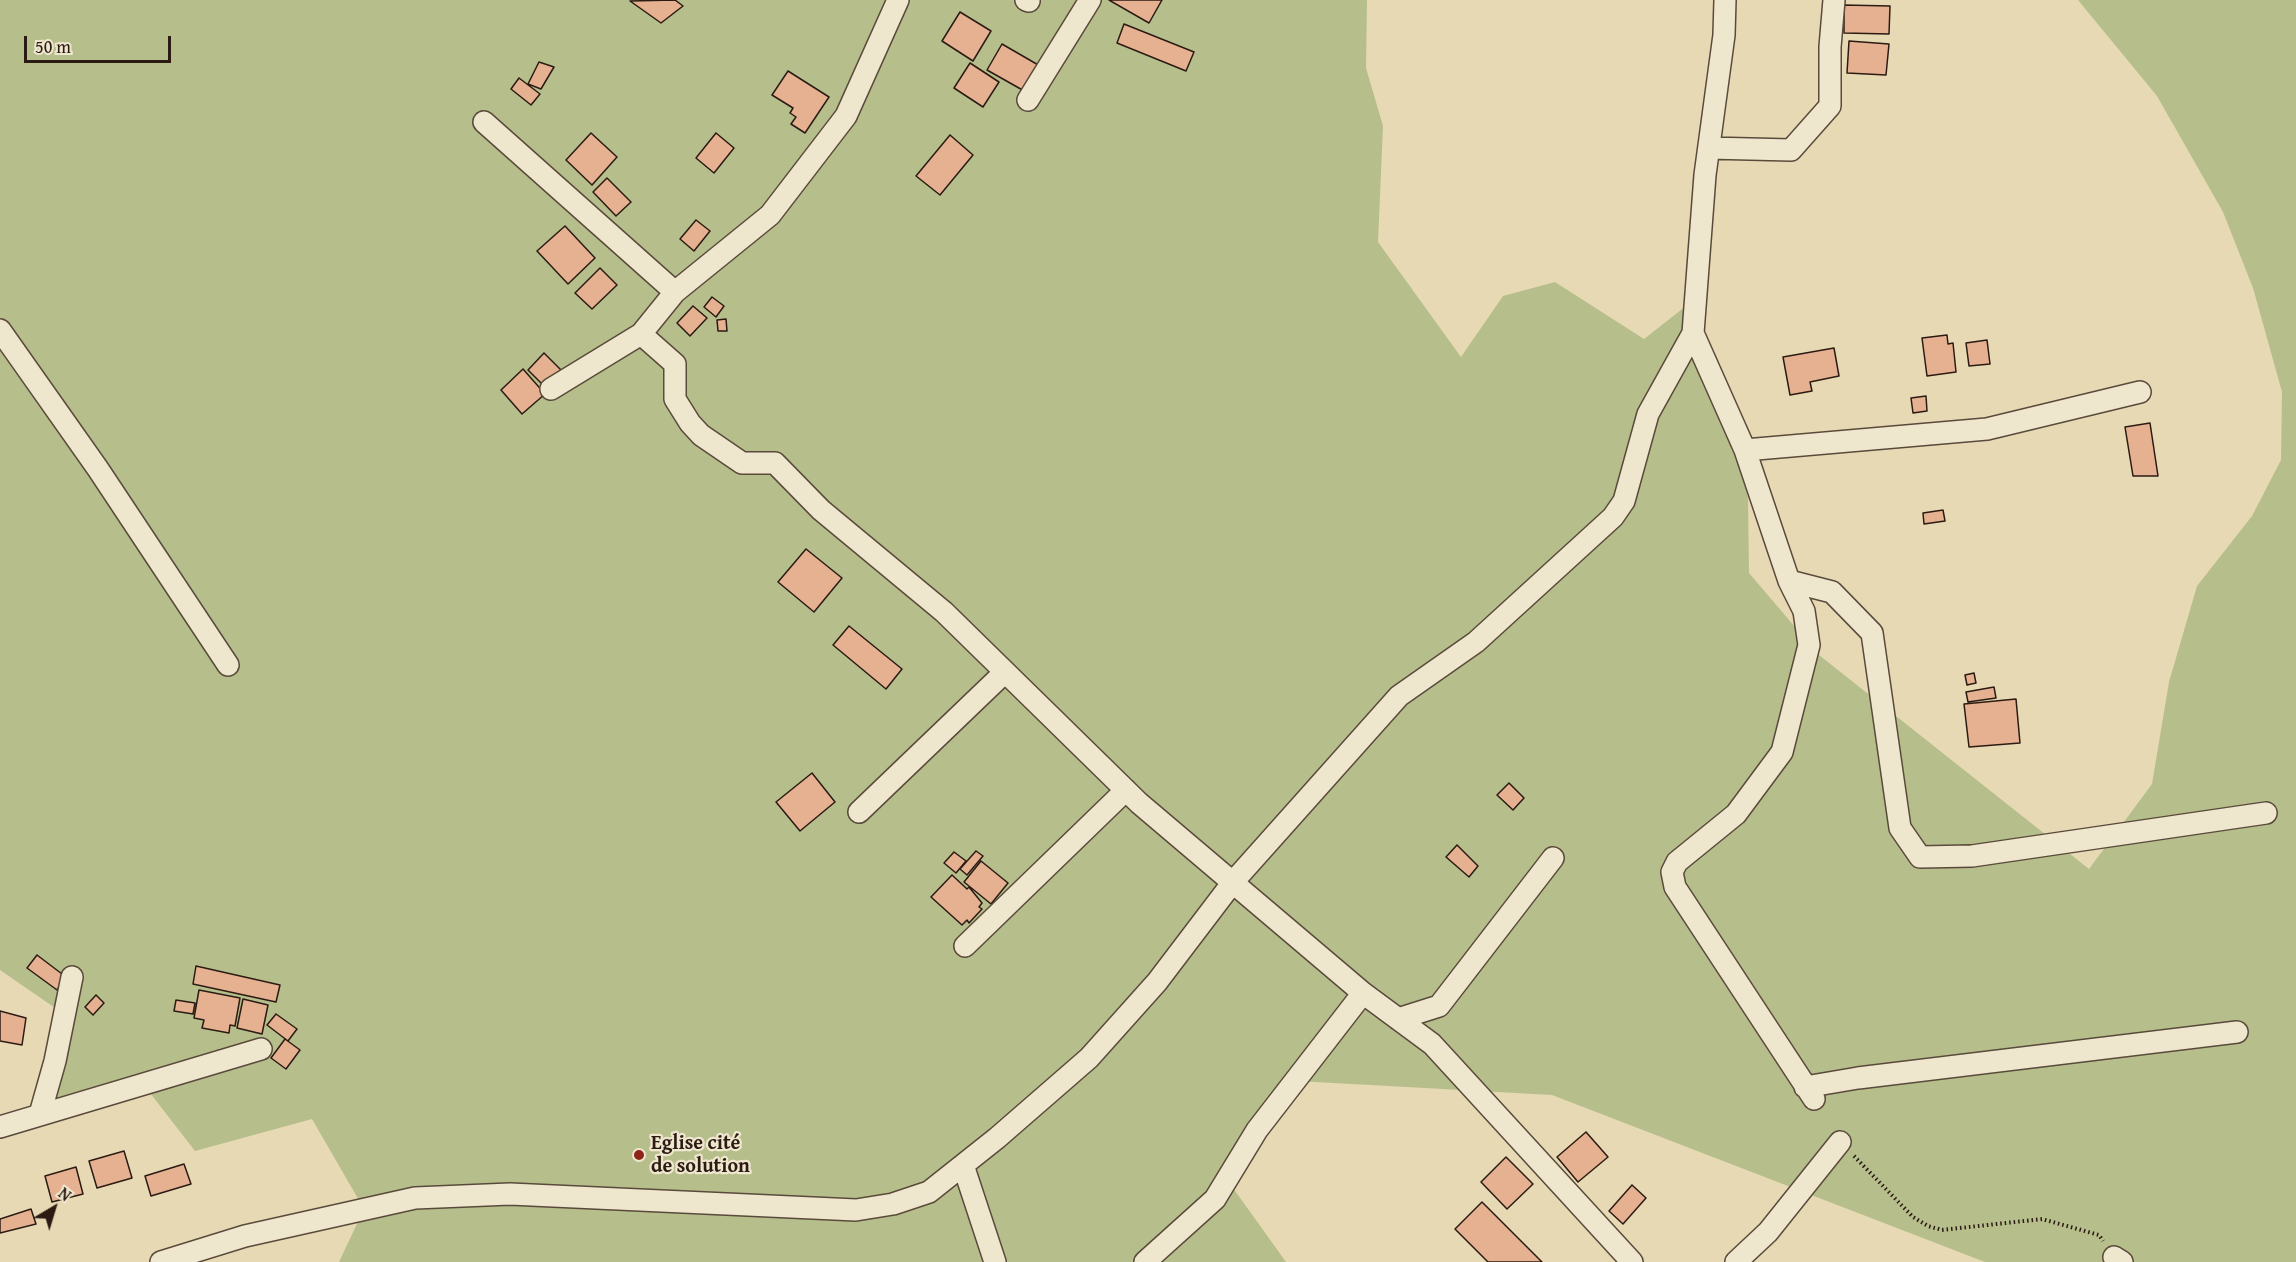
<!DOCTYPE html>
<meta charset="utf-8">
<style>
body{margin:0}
#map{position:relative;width:2296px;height:1262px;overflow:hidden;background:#e7d9b4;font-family:"Gentium Book Plus",serif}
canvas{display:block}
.north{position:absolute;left:24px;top:1178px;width:60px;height:60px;-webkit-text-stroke:4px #efe6ce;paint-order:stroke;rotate:38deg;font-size:16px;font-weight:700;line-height:24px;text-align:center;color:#2b1b13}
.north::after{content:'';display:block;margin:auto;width:21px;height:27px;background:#2b1b13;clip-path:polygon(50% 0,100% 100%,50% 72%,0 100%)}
.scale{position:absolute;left:24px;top:36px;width:147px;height:27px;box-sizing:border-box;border:3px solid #2b1b13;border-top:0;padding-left:8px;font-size:18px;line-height:21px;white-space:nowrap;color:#2b1b13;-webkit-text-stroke:4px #efe6ce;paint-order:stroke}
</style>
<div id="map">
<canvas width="2296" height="1262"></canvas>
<div class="north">N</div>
<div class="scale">50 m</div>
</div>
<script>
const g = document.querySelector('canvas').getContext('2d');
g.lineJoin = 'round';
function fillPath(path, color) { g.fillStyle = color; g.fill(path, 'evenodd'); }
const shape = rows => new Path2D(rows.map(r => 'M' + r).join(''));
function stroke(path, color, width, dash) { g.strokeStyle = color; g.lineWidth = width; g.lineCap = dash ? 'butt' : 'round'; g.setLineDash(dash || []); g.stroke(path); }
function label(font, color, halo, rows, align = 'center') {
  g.font = font + ' "Gentium Book Plus",serif'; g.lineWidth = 4.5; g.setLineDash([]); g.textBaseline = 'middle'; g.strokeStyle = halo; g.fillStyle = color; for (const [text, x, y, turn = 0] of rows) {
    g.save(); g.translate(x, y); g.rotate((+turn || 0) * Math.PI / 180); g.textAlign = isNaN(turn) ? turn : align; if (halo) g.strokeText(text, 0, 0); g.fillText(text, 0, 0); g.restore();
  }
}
const green = shape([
 [0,0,1367,0,1366,68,1383,126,1378,242,1461,357,1503,296,1555,282,1644,339,1686,306,1727,394,1748,498,1749,573,1819,655,2089,869,2152,784,2169,682,2197,586,2252,516,2281,460,2282,392,2253,288,2223,212,2157,96,2078,0,2296,0,2296,1262,1985,1262,1552,1095,1297,1081,1228,1181,1286,1262,339,1262,364,1209,312,1119,195,1151,140,1080,51,1112,74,1021,0,970]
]);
const building = shape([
 [675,0,683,6,661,23,630,1,675,0],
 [1109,0,1162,0,1149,23,1109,0],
 [1844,5,1890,6,1889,34,1844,33,1844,5],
 [960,12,991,31,973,61,942,41,960,12],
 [1124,24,1194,52,1186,71,1117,43,1124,24],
 [1849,41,1889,44,1886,75,1847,73,1849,41],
 [1002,44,1040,66,1026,92,987,70,1002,44],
 [539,62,554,67,541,89,528,84,539,62],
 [970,63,999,82,983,107,954,88,970,63],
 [788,71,829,97,805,133,791,124,796,117,790,113,793,108,772,95,788,71],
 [519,78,540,94,531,105,511,89,519,78],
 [591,133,617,157,592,185,566,160,591,133],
 [716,133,734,148,714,173,696,158,716,133],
 [950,135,973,155,940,195,916,176,950,135],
 [607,178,631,202,616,216,593,192,607,178],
 [696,220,710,231,694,251,680,239,696,220],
 [565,226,595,258,568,284,537,251,565,226],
 [600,268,617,285,592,309,575,293,600,268],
 [712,297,724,306,716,317,704,307,712,297],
 [693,306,707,318,690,336,677,323,693,306],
 [726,319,727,331,718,331,717,320,726,319],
 [1947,335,1948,344,1953,343,1956,372,1927,376,1922,338,1947,335],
 [1987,340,1990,364,1969,366,1966,343,1987,340],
 [1834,348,1839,376,1810,382,1812,391,1790,395,1783,357,1834,348],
 [544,353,564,373,547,389,528,370,544,353],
 [523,369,545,394,522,414,501,390,523,369],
 [1926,396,1927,411,1913,413,1911,398,1926,396],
 [2150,423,2158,476,2133,476,2125,427,2150,423],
 [1943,510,1945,521,1924,524,1923,513,1943,510],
 [806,549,842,578,814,612,778,582,806,549],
 [849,626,902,669,886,689,833,645,849,626],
 [1974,673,1976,683,1967,685,1965,675,1974,673],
 [1994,687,1996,698,1968,702,1966,692,1994,687],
 [2016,699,2020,743,1969,747,1964,704,2016,699],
 [812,773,835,802,800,831,776,802,812,773],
 [1509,783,1524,798,1513,810,1497,795,1509,783],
 [1457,845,1478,866,1469,877,1446,857,1457,845],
 [976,851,983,856,967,875,960,869,976,851],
 [954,852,966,861,956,873,944,863,954,852],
 [981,861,1008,883,991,904,964,882,981,861],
 [952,875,967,889,969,887,982,903,979,907,982,909,969,923,967,920,962,925,931,897,952,875],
 [37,955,66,977,57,990,27,968,37,955],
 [196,966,280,985,276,1002,193,984,196,966],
 [199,990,240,998,235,1026,230,1025,229,1033,202,1028,204,1020,194,1018,199,990],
 [96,995,104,1003,93,1015,85,1007,96,995],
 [243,999,268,1005,262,1034,237,1028,243,999],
 [176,1000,195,1003,193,1014,174,1011,176,1000],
 [0,1011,26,1018,22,1045,0,1041,0,1011],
 [276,1014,297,1029,288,1041,267,1025,276,1014],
 [285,1039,300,1050,286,1069,271,1058,285,1039],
 [1586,1132,1608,1157,1578,1182,1557,1157,1586,1132],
 [124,1151,132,1178,97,1188,89,1161,124,1151],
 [1506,1157,1533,1184,1507,1209,1481,1182,1506,1157],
 [184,1164,191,1184,151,1196,145,1176,184,1164],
 [76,1167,83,1194,52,1202,45,1176,76,1167],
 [1632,1185,1646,1198,1623,1224,1609,1211,1632,1185],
 [1482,1202,1542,1262,1488,1262,1455,1229,1482,1202],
 [31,1209,36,1224,0,1233,0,1219,31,1209]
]);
const path = shape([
 [1854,1156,1913,1217,1928,1226,1942,1230,2042,1219,2099,1235,2103,1241]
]);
const street = shape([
 [1026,0,1029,1],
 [1028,100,1090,0],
 [484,122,675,292,770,215,846,116,898,0],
 [1709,148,1791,150,1830,106,1830,47,1834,0],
 [0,330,98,469,228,665],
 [1693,333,1745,450,1789,581,1804,611,1809,645,1782,752,1736,814,1677,862,1672,872,1675,887,1814,1099],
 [641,334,675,364,675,399,690,423,701,435,742,463,775,463,821,510,944,612,1139,803,1363,993,1432,1044,1632,1262],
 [551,389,641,334,675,292],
 [1745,450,1987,429,2140,392],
 [1789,581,1832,592,1872,633,1900,828,1920,857,1972,856,2266,813],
 [859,812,1005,672],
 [965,946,1126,790],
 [1398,1019,1439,1006,1553,858],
 [1805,1087,1858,1078,2237,1032],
 [40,1114,55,1061,72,977],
 [0,1127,261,1049],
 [963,1165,995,1262],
 [2114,1257,2122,1262],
 [161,1262,245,1236,415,1198,510,1194,856,1210,893,1204,929,1192,997,1138,1089,1058,1157,982,1233,882,1399,696,1476,642,1613,517,1624,501,1648,414,1693,333,1705,175,1724,35,1725,0],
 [1145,1262,1215,1199,1257,1130,1363,993],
 [1736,1262,1768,1232,1840,1142]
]);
const markers = [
 [639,1155,6,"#8f2418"]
];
const poiNames = [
 ["Eglise cité",651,1144],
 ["de solution",651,1167]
];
fillPath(green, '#b6bf8c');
fillPath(building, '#e6b190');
stroke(building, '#2b1b13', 1.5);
stroke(street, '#5a4a3b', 24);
stroke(path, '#2b1b13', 4, [1.5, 3]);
stroke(street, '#efe6ce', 21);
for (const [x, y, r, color] of markers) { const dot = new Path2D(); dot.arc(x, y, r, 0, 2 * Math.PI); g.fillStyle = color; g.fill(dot); stroke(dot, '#efe6ce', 2); }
label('bold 20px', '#2b1b13', '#efe6ce', poiNames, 'left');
</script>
